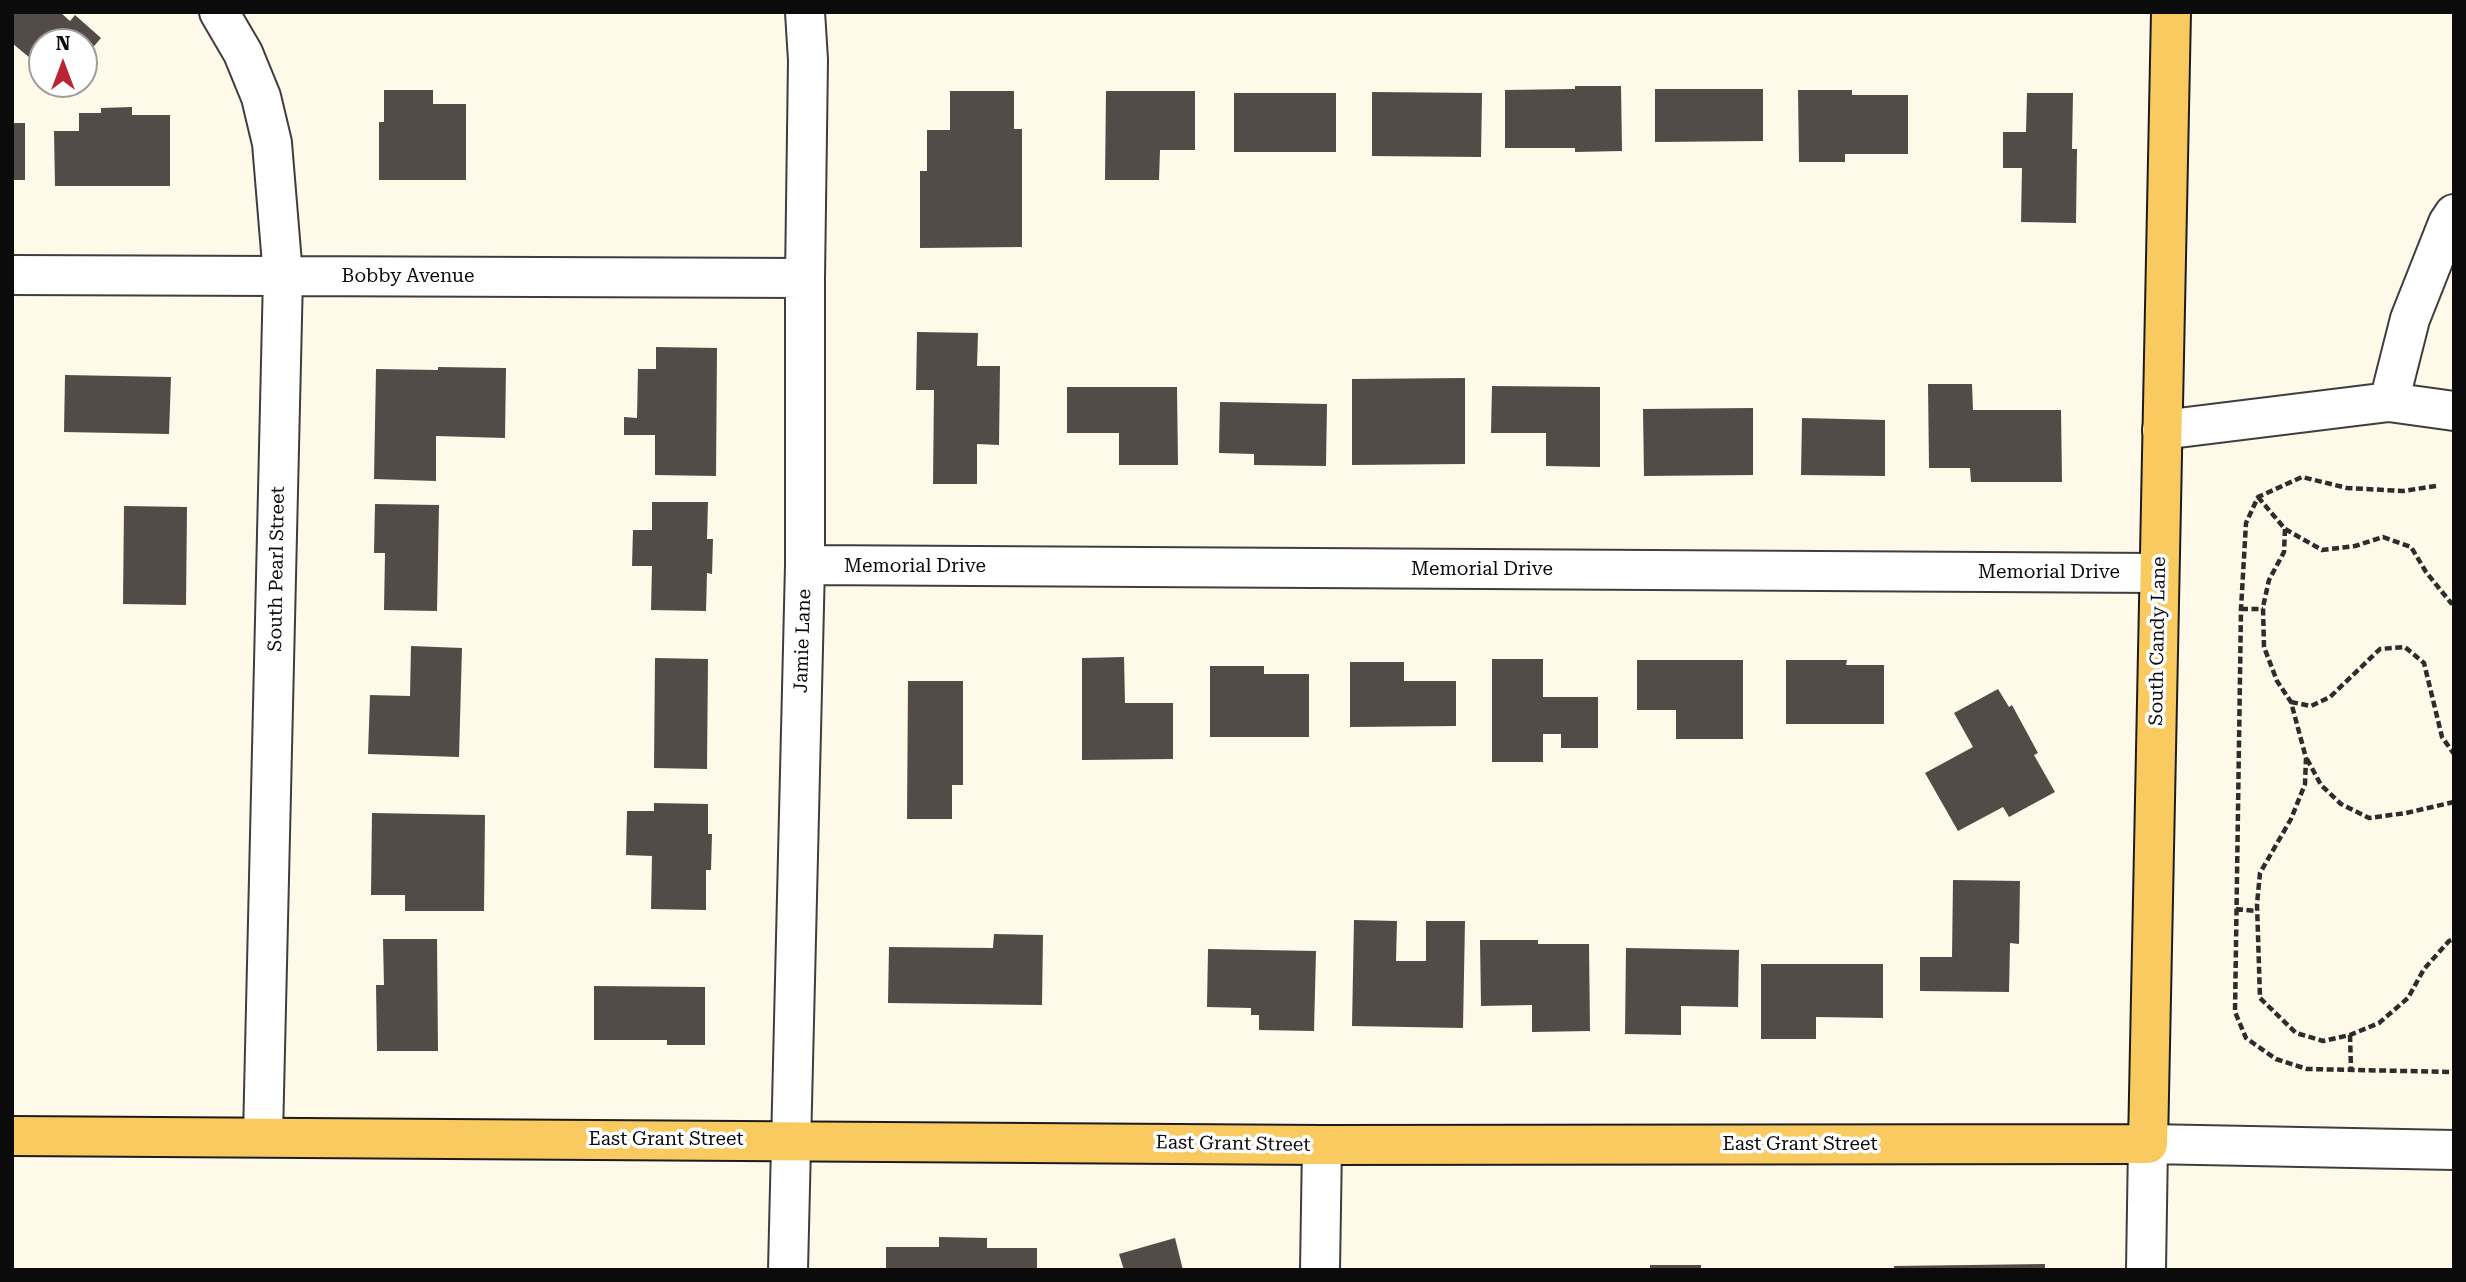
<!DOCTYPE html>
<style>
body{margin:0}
#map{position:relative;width:2466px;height:1282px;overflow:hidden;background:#fff9e9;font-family:"Roboto Serif",serif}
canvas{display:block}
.frame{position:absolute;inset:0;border:14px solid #0b0b0b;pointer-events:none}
.north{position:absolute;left:28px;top:28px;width:70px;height:70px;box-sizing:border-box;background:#fff;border:2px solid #9d9d9d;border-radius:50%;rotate:0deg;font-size:19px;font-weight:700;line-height:28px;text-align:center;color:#0b0b0b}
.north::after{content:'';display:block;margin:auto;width:24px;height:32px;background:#b92535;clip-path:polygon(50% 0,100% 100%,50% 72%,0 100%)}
</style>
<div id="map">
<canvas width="2466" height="1282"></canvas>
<div class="frame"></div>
<div class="north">N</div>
</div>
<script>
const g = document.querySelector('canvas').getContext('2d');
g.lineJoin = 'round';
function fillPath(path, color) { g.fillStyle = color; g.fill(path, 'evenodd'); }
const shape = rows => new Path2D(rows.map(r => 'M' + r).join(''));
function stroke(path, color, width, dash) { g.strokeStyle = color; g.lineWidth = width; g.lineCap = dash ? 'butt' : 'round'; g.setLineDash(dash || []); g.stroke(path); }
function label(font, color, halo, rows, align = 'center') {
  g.font = font + ' "Roboto Serif",serif'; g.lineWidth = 7; g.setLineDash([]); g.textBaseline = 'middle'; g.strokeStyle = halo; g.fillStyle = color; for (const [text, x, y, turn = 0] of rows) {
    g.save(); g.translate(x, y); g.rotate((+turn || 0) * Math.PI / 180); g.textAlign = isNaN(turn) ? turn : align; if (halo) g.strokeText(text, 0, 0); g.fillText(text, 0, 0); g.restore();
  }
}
const building = shape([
 [12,12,60,12,70,21,75,15,101,38,84,58,84,42,42,42,42,68,12,43],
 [1575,86,1621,86,1622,151,1575,152,1575,148,1505,148,1505,90,1575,89],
 [1655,89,1763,89,1763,141,1655,142],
 [384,90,433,90,433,104,466,104,466,180,379,180,379,122,384,122],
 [1798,90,1852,90,1852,95,1908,95,1908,154,1845,154,1845,162,1799,162],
 [950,91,1014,91,1014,129,1022,129,1022,247,920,248,920,171,927,171,927,130,950,130],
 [1106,91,1195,91,1195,150,1160,150,1159,180,1105,180],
 [1372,92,1482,93,1481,157,1372,156],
 [1234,93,1336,93,1336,152,1234,152],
 [2027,93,2073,93,2072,149,2077,149,2076,223,2021,222,2022,168,2003,168,2003,132,2026,132],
 [132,107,132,115,170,115,170,186,55,186,54,131,79,131,79,113,101,113,101,108],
 [12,123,25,123,25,180,12,180],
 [917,332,978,333,977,366,1000,366,999,445,977,444,977,484,933,484,934,390,916,390],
 [656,347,717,348,716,476,655,475,655,435,624,435,624,417,637,418,638,369,656,369],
 [438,367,506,368,505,438,436,436,436,481,374,479,376,369,438,370],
 [65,375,171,377,169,434,64,432],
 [1465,378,1465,464,1352,465,1352,379],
 [1928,384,1972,384,1973,410,2061,410,2062,482,1971,482,1970,468,1929,468],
 [1492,386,1600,387,1600,467,1546,466,1546,433,1491,433],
 [1067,387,1177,387,1178,465,1119,465,1119,433,1067,433],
 [1220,402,1327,404,1326,466,1254,465,1254,454,1219,453],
 [1753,408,1753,475,1644,476,1643,409],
 [1802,418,1885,420,1885,476,1801,475],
 [652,502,708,502,707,539,713,539,712,574,707,573,706,611,651,610,652,566,632,566,633,530,652,530],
 [375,504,439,505,437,611,384,610,385,553,374,553],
 [124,506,187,507,186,605,123,604],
 [411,646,462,648,459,757,368,754,370,695,410,696],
 [1124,657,1125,703,1173,703,1173,759,1082,760,1082,658],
 [655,658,708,659,707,769,654,768],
 [1492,659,1543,659,1543,697,1598,697,1598,748,1561,748,1561,734,1543,734,1543,762,1492,762],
 [1637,660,1743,660,1743,739,1676,739,1676,710,1637,710],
 [1786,660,1847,660,1846,665,1884,665,1884,724,1786,724],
 [1350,662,1404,662,1404,681,1456,681,1456,726,1350,727],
 [1210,666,1264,666,1264,674,1309,674,1309,737,1210,737],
 [908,681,963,681,963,785,952,785,952,819,907,819],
 [1998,689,2009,707,2012,705,2038,753,2034,755,2055,792,2009,817,2003,807,1958,831,1925,773,1973,747,1954,713],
 [654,803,708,804,708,834,712,834,711,870,706,870,706,910,651,909,652,856,626,855,627,811,654,811],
 [372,813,485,815,484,911,405,911,405,895,371,895],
 [1953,880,2020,881,2019,944,2010,943,2009,992,1920,991,1920,957,1952,957],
 [1354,920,1397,921,1396,961,1426,961,1426,921,1465,921,1463,1028,1352,1026],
 [994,934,1043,935,1042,1005,888,1003,889,947,993,948],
 [383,939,437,939,438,1051,377,1051,376,985,384,985],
 [1480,940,1538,940,1538,944,1589,944,1590,1031,1532,1032,1532,1005,1481,1006],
 [1626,948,1739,950,1738,1007,1681,1006,1681,1035,1625,1034],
 [1208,949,1316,951,1314,1031,1259,1030,1259,1015,1251,1015,1251,1008,1207,1007],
 [1761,964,1883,964,1883,1018,1816,1017,1816,1039,1761,1039],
 [594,986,705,987,705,1045,667,1045,667,1040,594,1040],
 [939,1237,987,1238,987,1248,1037,1248,1037,1270,886,1270,886,1247,939,1247],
 [1175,1238,1183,1270,1124,1270,1119,1254],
 [2045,1264,2045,1270,1894,1270,1894,1266],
 [1650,1265,1701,1265,1701,1270,1650,1270]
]);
const path = shape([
 [2436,486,2403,491,2347,488,2302,477,2258,497,2246,523,2241,609,2235,1012,2246,1038,2276,1059,2307,1069,2454,1072],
 [2258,497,2285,529,2322,550,2355,546,2383,537,2411,547,2426,572,2451,603,2454,603],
 [2285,529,2284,552,2269,580,2263,607,2264,647,2277,681,2291,702,2306,758,2305,784,2291,819,2260,873,2257,904,2260,998,2296,1033,2323,1041,2350,1035,2379,1023,2408,998,2424,969,2449,941,2454,939],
 [2241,609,2263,609],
 [2291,702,2311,706,2330,697,2380,649,2405,647,2424,663,2442,737,2454,754],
 [2307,759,2321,785,2341,804,2369,818,2406,813,2454,802],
 [2236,909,2257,911],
 [2350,1035,2351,1069]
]);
const minor = shape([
 [219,12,243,53,261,97,272,143,283,276,263,1136],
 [12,275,805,278],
 [2389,402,2410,319,2448,223,2454,214],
 [2162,430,2389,402,2454,411],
 [805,565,2159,573],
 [788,1270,805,565,805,278,808,60,805,12],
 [1320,1270,1322,1145],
 [2146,1270,2148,1144,2454,1150]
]);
const major = shape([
 [12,1136,1322,1145,2148,1144,2171,12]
]);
const streetNames = [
 ["Bobby Avenue",408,276],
 ["Memorial Drive",915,566],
 ["South Pearl Street",277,569,-89],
 ["Memorial Drive",1482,569],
 ["Memorial Drive",2049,572],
 ["Jamie Lane",803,641,-88],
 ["South Candy Lane",2158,641,-89],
 ["East Grant Street",666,1139],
 ["East Grant Street",1233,1144,1],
 ["East Grant Street",1800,1144]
];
fillPath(building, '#534b47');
stroke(minor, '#3e3e3e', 42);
stroke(major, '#1c1c1c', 42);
stroke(path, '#2d2d2d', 4.5, [7, 3.5]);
stroke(minor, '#fff', 38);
stroke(major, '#f8ca60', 38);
label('19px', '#0b0b0b', '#fff', streetNames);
</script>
